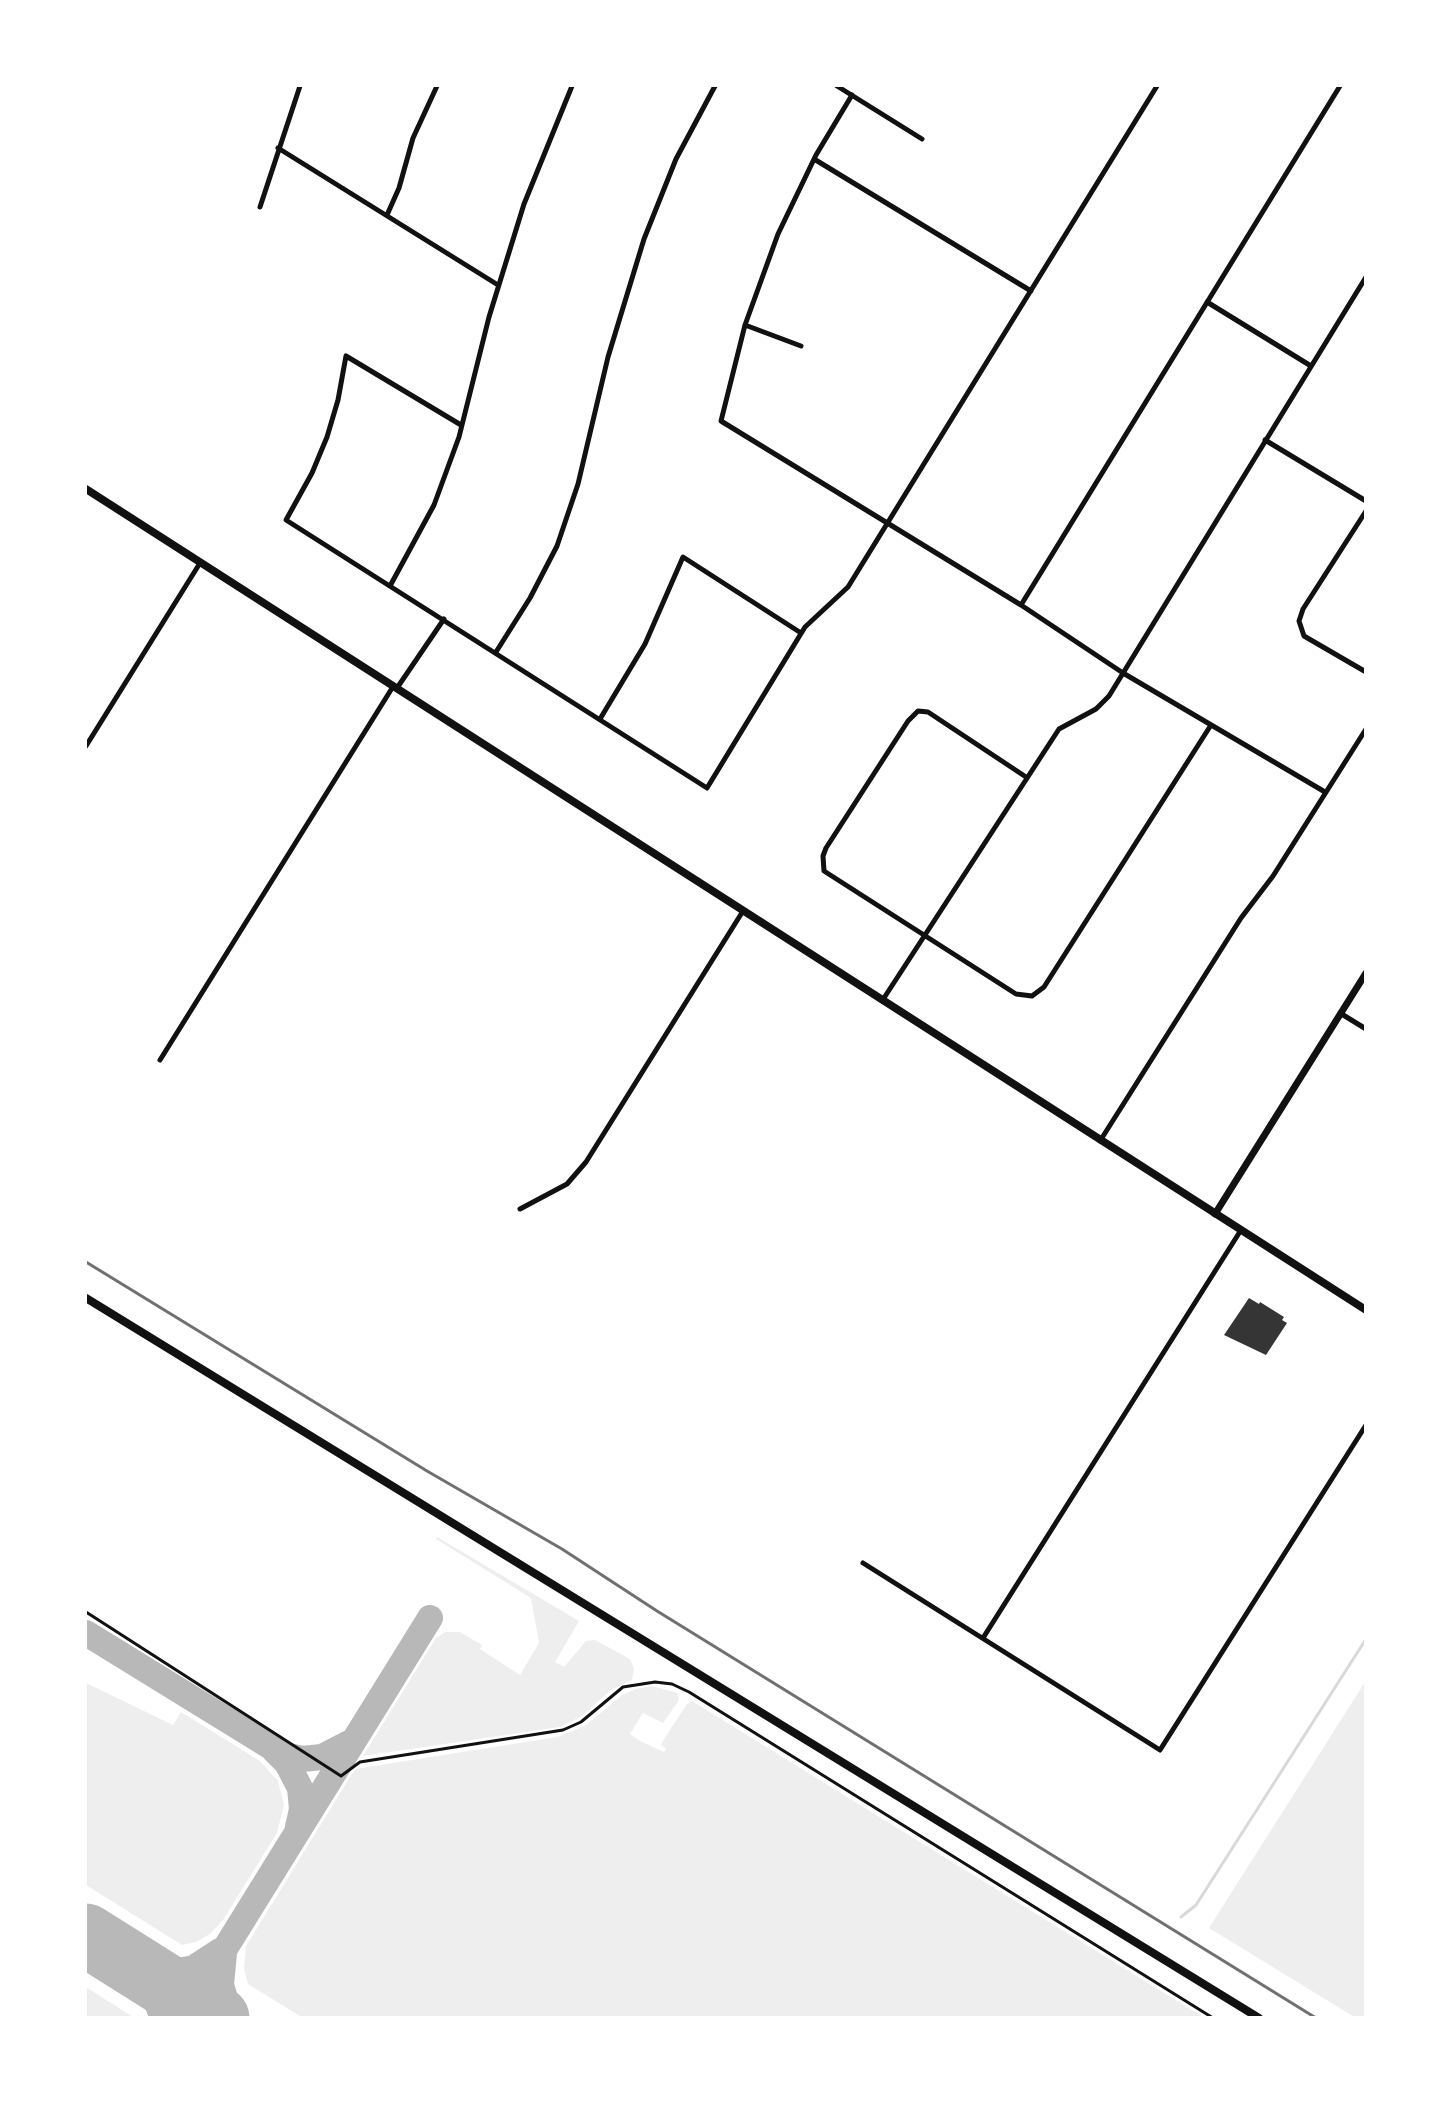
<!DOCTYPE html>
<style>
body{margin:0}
#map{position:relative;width:1451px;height:2103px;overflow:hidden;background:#fff;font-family:"Space Grotesk",sans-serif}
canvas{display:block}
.frame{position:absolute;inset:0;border:87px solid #fff;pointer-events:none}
</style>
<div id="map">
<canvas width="1451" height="2103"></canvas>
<div class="frame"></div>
</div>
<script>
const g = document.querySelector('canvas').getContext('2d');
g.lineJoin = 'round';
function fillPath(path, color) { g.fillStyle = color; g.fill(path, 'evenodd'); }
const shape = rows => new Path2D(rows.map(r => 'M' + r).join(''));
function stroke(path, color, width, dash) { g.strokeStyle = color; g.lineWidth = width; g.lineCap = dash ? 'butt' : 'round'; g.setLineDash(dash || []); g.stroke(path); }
const green = shape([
 [437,1537,579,1621,555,1662,564,1667,586,1641,595,1640,630,1659,634,1669,632,1680,611,1690,582,1716,560,1727,363,1756,436,1638,445,1632,460,1632,482,1645,480,1649,520,1675,539,1643,531,1598,436,1539],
 [1365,1682,1366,2017,1356,2018,1209,1928],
 [86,1683,173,1725,181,1712,260,1761,278,1781,284,1805,277,1833,223,1920,210,1934,196,1942,182,1945,86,1885],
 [652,1686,678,1693,679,1700,663,1723,643,1713,630,1734,640,1741,664,1752,666,1749,661,1745,664,1739,687,1704,692,1701,1203,2017,303,2018,248,1984,244,1968,246,1946,355,1769,557,1737,585,1726,622,1695,636,1689],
 [86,1987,133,2017,86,2017]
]);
const stream = shape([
 [1181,1917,1196,1905,1366,1639]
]);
const taxiway = shape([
 [86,1633,284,1755,302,1759,322,1757,353,1741],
 [274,1750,287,1763,300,1788,302,1809,298,1827],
 [224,1953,221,1985,227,2005,234,2018],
 [126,1960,148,1969,173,1972,194,1968,220,1951],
 [128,1963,150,1985,163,2018],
 [182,2018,430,1618]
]);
const runway = shape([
 [86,1935,218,2018]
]);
const building = shape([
 [1249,1298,1259,1304,1260,1302,1284,1317,1282,1320,1287,1323,1266,1355,1224,1335]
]);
const service = shape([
 [86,1612,341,1776,360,1762,563,1730,581,1722,623,1687,655,1682,672,1684,689,1692,1213,2018]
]);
const minor = shape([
 [837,86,922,139],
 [852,95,816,155,778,234,745,325,721,421,1021,605,1123,673,1325,792],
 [278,148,498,285],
 [814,159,1031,291],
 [260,207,300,86],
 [387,215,399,188,413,138,437,86],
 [1207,302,1311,366],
 [745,325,801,346],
 [461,425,346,356,338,400,327,437,312,473,286,520,707,788,805,627,848,587,1157,86],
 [1265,440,1366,501],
 [1366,511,1303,609,1299,621,1304,636,1366,672],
 [390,586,434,505,459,437,489,317,524,204,572,86],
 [1021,605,1340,86],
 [496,652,530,598,557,546,578,484,608,357,644,239,676,159,715,86],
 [397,688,444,619],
 [600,719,645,644,683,557,801,633],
 [86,746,200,563],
 [1026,777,928,712,918,711,908,721,826,848,823,856,824,871,1016,994,1032,996,1044,987,1211,725],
 [882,1001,1059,729,1096,709,1109,696,1366,277],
 [1340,1013,1366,1029],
 [160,1060,394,685],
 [1100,1141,1241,918,1273,876,1366,729],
 [520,1209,567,1184,586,1162,743,911],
 [863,1563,1160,1750,1366,1425],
 [983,1638,1241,1230]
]);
const tertiary = shape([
 [1215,1214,1366,973]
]);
const secondary = shape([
 [86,489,1366,1310],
 [86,1298,1259,2018]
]);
const rail = shape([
 [86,1262,427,1471,562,1549,657,1611,1316,2018]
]);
fillPath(green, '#eee');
stroke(stream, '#d9d9d9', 3);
stroke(taxiway, '#b8b8b8', 26);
stroke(runway, '#b8b8b8', 63);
fillPath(building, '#353535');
stroke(service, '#111', 3);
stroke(minor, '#111', 5);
stroke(tertiary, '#111', 7);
stroke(secondary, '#111', 8);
stroke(rail, '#707070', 3);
</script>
